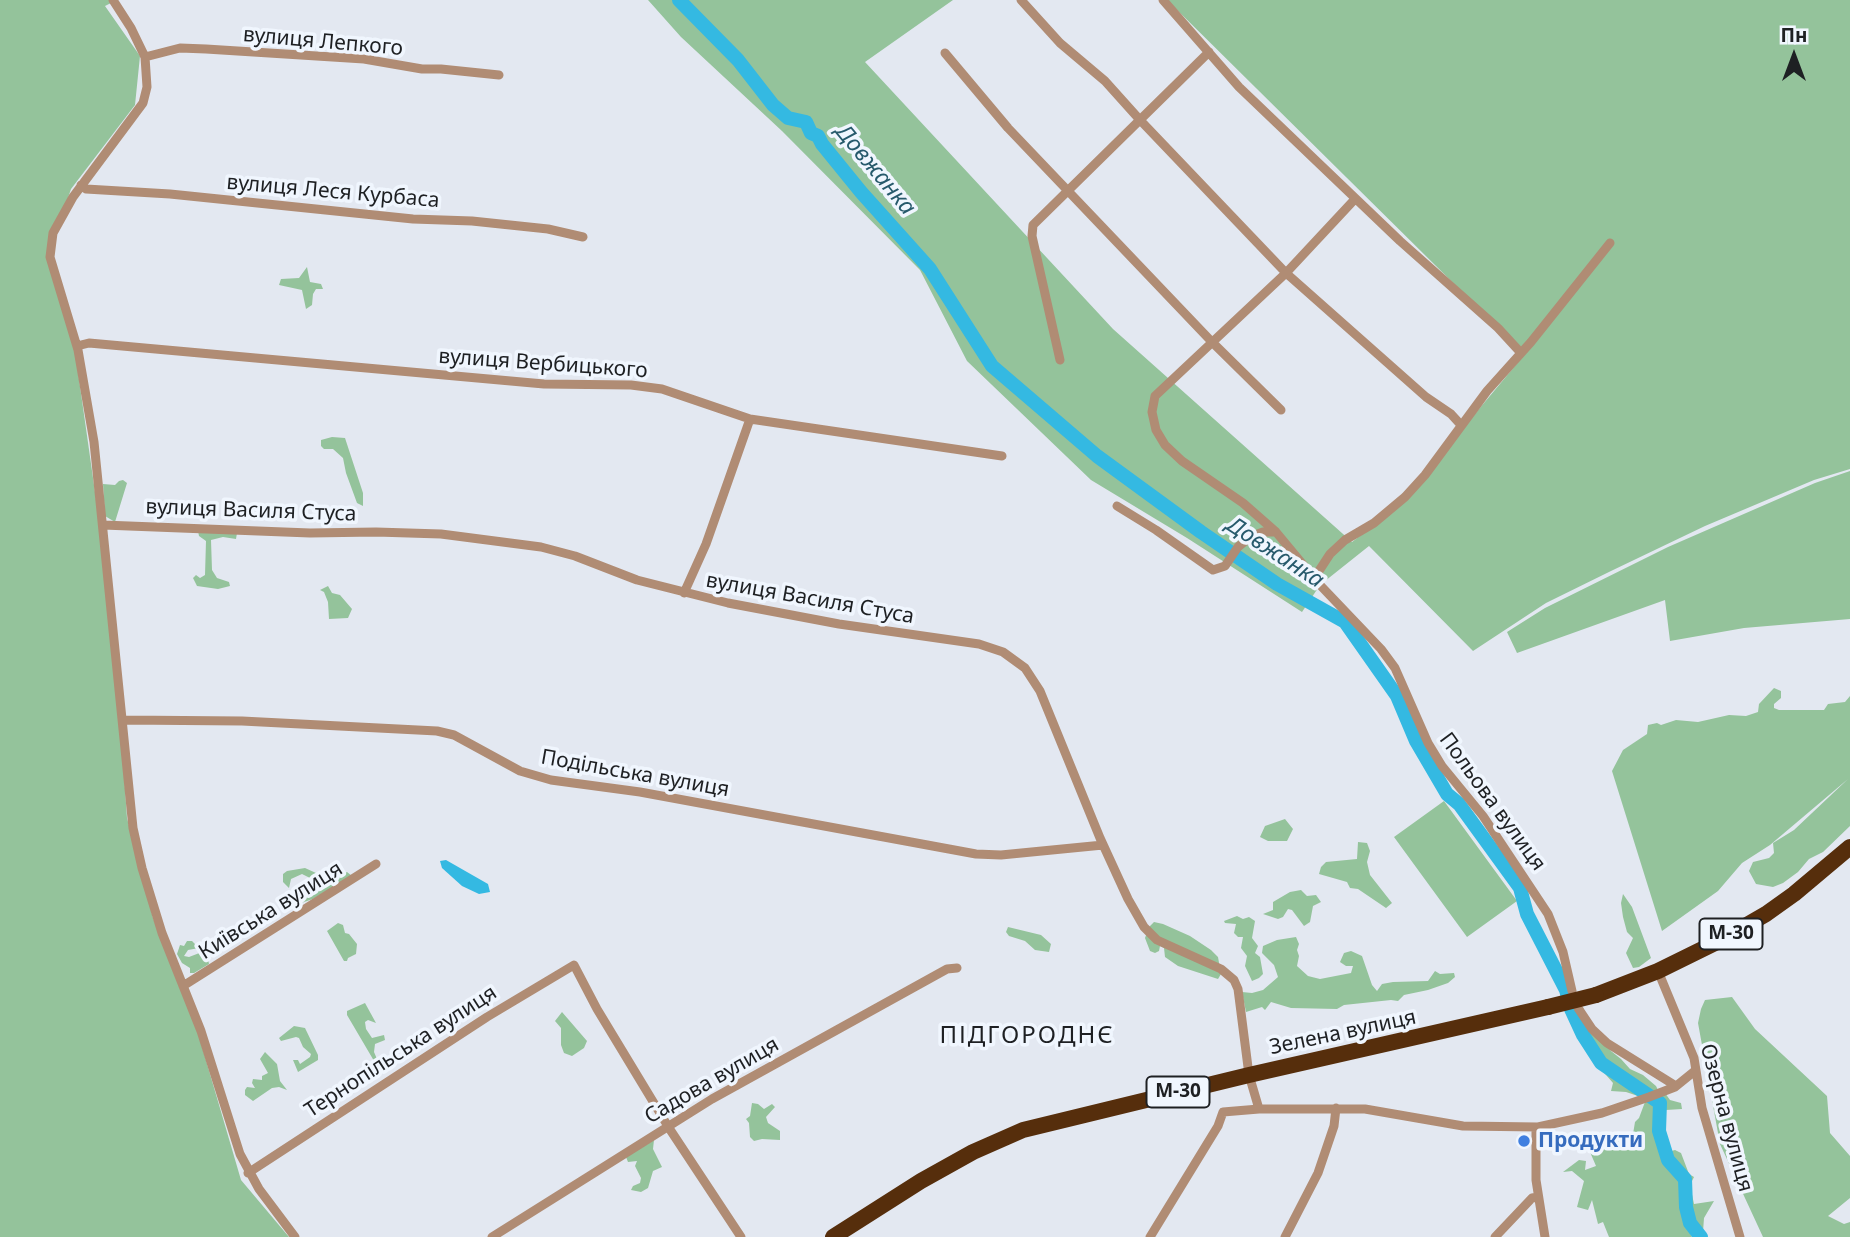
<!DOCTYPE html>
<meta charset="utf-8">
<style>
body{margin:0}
#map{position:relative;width:1850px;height:1237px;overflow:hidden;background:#e3e8f1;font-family:"Noto Sans",sans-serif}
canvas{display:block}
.north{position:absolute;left:1759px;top:21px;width:70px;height:70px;-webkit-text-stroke:5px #f0f6fe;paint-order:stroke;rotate:0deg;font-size:19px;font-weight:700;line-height:28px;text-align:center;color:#1e2023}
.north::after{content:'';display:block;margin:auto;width:24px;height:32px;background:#1e2023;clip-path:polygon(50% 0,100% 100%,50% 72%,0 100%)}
</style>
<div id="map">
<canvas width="1850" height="1237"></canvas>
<div class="north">Пн</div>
</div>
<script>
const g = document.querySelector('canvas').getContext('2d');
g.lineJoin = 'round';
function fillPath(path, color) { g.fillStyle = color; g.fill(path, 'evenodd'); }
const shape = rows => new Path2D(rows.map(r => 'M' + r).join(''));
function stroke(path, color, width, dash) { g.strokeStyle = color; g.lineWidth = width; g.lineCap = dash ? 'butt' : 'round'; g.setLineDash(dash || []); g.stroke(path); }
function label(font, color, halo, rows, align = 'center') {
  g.font = font + ' "Noto Sans",sans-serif'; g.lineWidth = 7; g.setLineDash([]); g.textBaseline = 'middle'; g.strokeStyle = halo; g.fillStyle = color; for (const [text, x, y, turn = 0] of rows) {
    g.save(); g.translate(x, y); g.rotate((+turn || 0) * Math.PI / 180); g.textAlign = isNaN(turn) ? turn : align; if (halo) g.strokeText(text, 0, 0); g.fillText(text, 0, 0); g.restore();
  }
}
const green = shape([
 [0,0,117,0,105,6,140,56,135,105,71,189,48,257,74,344,114,626,127,818,153,918,198,1033,241,1180,289,1237,0,1237],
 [648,0,953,0,865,62,1113,329,1352,542,1397,507,1525,354,1167,0,1850,0,1850,469,1814,480,1705,526,1611,571,1546,603,1473,651,1369,546,1320,585,1302,612,1187,538,1091,480,967,361,920,270,782,131,681,37],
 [307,267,310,282,321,284,323,289,316,289,313,294,312,305,306,309,302,290,279,285,281,279,299,278],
 [332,437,345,438,363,493,363,506,357,503,346,473,343,458,333,449,324,449,321,446,321,440],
 [1850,471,1850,619,1744,628,1670,641,1665,600,1517,653,1507,632,1545,608,1668,547,1815,483],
 [123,480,127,483,115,522,105,516,103,484,115,485,119,481],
 [198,531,237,533,236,539,223,537,211,540,212,570,217,578,229,582,230,586,218,589,197,586,193,578,196,575,200,578,205,575,206,541,199,536],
 [328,586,332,593,340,595,352,609,348,618,329,619,328,602,324,592,320,590],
 [1774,688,1781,691,1781,698,1774,704,1774,708,1779,710,1824,710,1828,704,1845,702,1850,696,1850,826,1823,852,1809,859,1798,872,1783,883,1773,887,1756,884,1749,871,1753,862,1769,858,1774,853,1773,843,1794,830,1848,779,1770,845,1742,863,1718,891,1662,931,1612,771,1623,750,1647,734,1648,725,1657,723,1661,725,1676,720,1698,722,1729,715,1746,716,1758,712,1759,704],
 [1444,801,1517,901,1467,937,1394,837],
 [1285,819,1293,829,1287,841,1268,841,1260,837,1265,826],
 [1358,842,1367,843,1370,851,1367,862,1370,875,1392,903,1386,908,1358,889,1350,888,1347,882,1319,874,1321,867,1326,862,1357,859],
 [305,868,316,873,318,879,325,884,347,872,352,876,313,899,298,904,292,899,296,893,303,895,313,889,311,883,308,877,302,874,291,879,289,888,283,882,283,874,287,871],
 [1301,890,1307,896,1316,895,1321,902,1313,906,1310,922,1304,926,1292,910,1288,909,1283,917,1278,919,1263,914,1273,910,1273,902,1290,892],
 [1623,894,1632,907,1651,958,1639,967,1633,968,1626,953,1633,938,1627,932,1623,917,1621,903],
 [1237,916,1243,919,1249,917,1255,921,1252,938,1258,946,1255,953,1260,957,1263,974,1259,978,1252,981,1245,966,1247,956,1241,948,1243,937,1238,937,1234,933,1236,924,1225,923,1224,921],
 [1154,922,1163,924,1190,936,1211,950,1218,957,1221,974,1218,979,1178,966,1165,957,1164,948,1160,946,1159,951,1155,953,1150,951,1145,938,1149,927],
 [338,923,343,925,345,933,349,934,357,944,356,954,348,958,347,961,344,961,327,931],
 [1008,927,1041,935,1051,944,1049,952,1035,950,1025,941,1009,936,1006,932],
 [1296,937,1299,944,1297,950,1299,956,1297,966,1308,976,1320,979,1351,973,1353,966,1346,966,1340,962,1344,953,1351,951,1362,956,1372,985,1377,991,1382,984,1393,982,1428,981,1435,971,1440,974,1454,973,1455,977,1448,983,1428,990,1404,995,1398,1001,1391,1000,1344,1005,1337,1009,1291,1008,1271,1002,1265,1010,1262,1007,1246,1012,1242,992,1252,993,1263,990,1278,977,1274,965,1262,953,1263,946,1277,940],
 [187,941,192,941,199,948,188,950,184,956,189,957,202,952,208,959,209,964,194,973,190,973,190,968,182,963,177,954,180,945,184,946],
 [1732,997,1755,1029,1827,1096,1830,1133,1850,1156,1850,1198,1828,1216,1844,1224,1850,1222,1850,1237,1763,1237,1720,1144,1698,1023,1701,1009,1705,1000],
 [365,1003,376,1023,368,1020,365,1022,366,1029,372,1038,384,1035,385,1040,375,1044,374,1052,380,1066,377,1066,347,1015,347,1011],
 [1583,1007,1585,1015,1611,1051,1621,1059,1630,1069,1643,1075,1656,1086,1658,1090,1638,1096,1626,1092,1611,1091,1613,1083,1600,1068,1602,1061,1600,1056,1591,1054,1584,1041,1578,1039,1572,1025,1570,1017,1575,1010],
 [562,1012,587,1041,584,1048,572,1056,564,1053,561,1045,561,1028,555,1021],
 [294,1026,305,1028,318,1055,318,1060,298,1072,293,1060,298,1060,300,1064,310,1057,311,1054,303,1047,299,1038,296,1037,281,1041,279,1038],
 [265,1052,277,1064,280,1081,287,1090,279,1087,272,1088,253,1101,245,1095,245,1090,247,1087,255,1088,252,1083,253,1079,262,1080,262,1076,268,1073,260,1059],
 [1665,1093,1670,1100,1681,1103,1682,1109,1666,1110,1664,1117,1657,1124,1662,1132,1668,1152,1675,1150,1681,1153,1689,1174,1694,1177,1690,1185,1694,1204,1714,1201,1704,1218,1703,1232,1693,1235,1690,1233,1692,1237,1609,1237,1603,1222,1598,1224,1592,1200,1588,1210,1577,1207,1584,1181,1572,1171,1563,1172,1579,1160,1586,1161,1585,1170,1596,1166,1590,1152,1633,1134,1635,1122,1639,1118,1645,1102,1659,1099],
 [752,1103,758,1104,764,1109,772,1104,775,1107,766,1117,768,1123,780,1131,780,1140,762,1139,754,1141,750,1137,749,1123,746,1119,750,1116],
 [654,1140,653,1149,662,1167,653,1171,648,1188,641,1192,631,1190,633,1186,640,1183,641,1178,635,1166,637,1161,628,1162,626,1157]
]);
const water = shape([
 [446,860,488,884,490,892,479,894,462,886,442,868,440,861]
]);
const river = shape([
 [679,0,738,60,773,105,788,118,806,122,811,133,818,136,822,144,861,192,930,269,992,366,1097,456,1201,532,1277,584,1345,622,1397,696,1416,741,1447,794,1459,804,1520,888,1527,914,1566,990,1571,1009,1583,1035,1601,1063,1660,1103,1659,1131,1668,1160,1685,1179,1686,1207,1690,1223,1701,1237]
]);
const street = shape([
 [113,0,131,28,145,57,147,87,143,103,73,197,53,233,50,257,78,350,94,442,133,828,142,868,162,933,201,1031,240,1154,259,1189,295,1237],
 [1021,0,1060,43,1105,81,1140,120,1286,273,1426,397,1451,414,1461,425],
 [1163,0,1239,87,1400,241,1498,328,1521,353],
 [945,53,1008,128,1212,342,1281,410],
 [145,57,180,48,206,49,364,59,422,69,441,69,499,75],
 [81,185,86,189,170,194,413,219,472,221,548,229,583,237],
 [1355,199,1286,273,1155,396,1152,412,1156,430,1165,445,1182,461,1243,503,1276,532,1320,585,1381,649,1395,668,1428,743,1442,766,1483,816,1548,914,1563,952,1572,991],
 [77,346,89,343,544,384,631,385,662,389,750,419,1002,456],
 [1060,360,1032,236,1033,225,1209,52],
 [1117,506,1156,530,1213,570,1225,566,1238,547,1250,537,1263,532,1276,532],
 [103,525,310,533,376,532,441,534,541,547,575,556,637,580,728,603,839,624,979,644,1003,652,1025,668,1040,691,1100,838,1128,899,1144,927,1157,940,1221,969,1234,980,1238,989,1249,1075,1259,1109,1365,1109,1463,1126,1538,1127,1602,1113,1649,1097,1675,1087,1696,1070],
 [1315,577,1330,554,1345,540,1374,523,1405,497,1425,475,1487,391,1531,342,1610,243],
 [684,593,706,544,750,419],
 [124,720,242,721,437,731,454,735,520,771,551,780,640,792,976,854,1001,855,1103,845],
 [1658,971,1694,1058,1702,1108,1740,1237],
 [183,986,376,864],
 [1578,1008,1592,1029,1607,1043,1676,1086],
 [1536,1127,1536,1180,1545,1237],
 [248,1173,487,1017,574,965,597,1009,669,1128,741,1237],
 [492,1237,712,1099,947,969,957,968],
 [1150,1237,1218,1126,1223,1112,1259,1109],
 [1285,1237,1318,1173,1334,1126,1336,1108],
 [1495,1237,1532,1198,1538,1197]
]);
const highway = shape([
 [1596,995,1658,971,1721,940,1766,914,1794,894,1850,847],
 [833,1237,921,1181,973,1152,1023,1130,1249,1075,1548,1007]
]);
const highwayBridge = shape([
 [1548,1007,1596,995]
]);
const markers = [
 [1524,1141,7,"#3f7fe0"]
];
const shields = [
 [1731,934,63],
 [1178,1092,63]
];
const shieldNames = [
 ["М-30",1731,934],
 ["М-30",1178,1092]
];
const streetNames = [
 ["вулиця Лепкого",323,42,5],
 ["вулиця Леся Курбаса",333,192,5],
 ["вулиця Вербицького",543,364,4],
 ["вулиця Василя Стуса",251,511,2],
 ["вулиця Василя Стуса",810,599,10],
 ["Подільська вулиця",635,774,10],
 ["Польова вулиця",1492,802,54],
 ["Київська вулиця",271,911,-32],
 ["Зелена вулиця",1343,1033,-12],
 ["Тернопільська вулиця",401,1052,-33],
 ["Садова вулиця",712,1081,-30],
 ["Озерна вулиця",1726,1118,75]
];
const shopNames = [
 ["Продукти",1538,1141]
];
const waterNames = [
 ["Довжанка",875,170,50],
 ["Довжанка",1275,553,33]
];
const quarterNames = [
 ["ПІДГОРОДНЄ",1027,1036]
];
fillPath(green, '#94c39b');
fillPath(water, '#34b9e2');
stroke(river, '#34b9e2', 14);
stroke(street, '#b08c74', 9);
stroke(highway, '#562e0c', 16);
stroke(highwayBridge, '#562e0c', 16);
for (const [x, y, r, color] of markers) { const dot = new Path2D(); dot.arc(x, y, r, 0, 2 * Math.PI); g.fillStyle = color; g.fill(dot); stroke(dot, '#f0f6fe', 2.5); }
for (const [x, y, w] of shields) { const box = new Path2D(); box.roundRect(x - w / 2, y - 15.5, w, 31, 5); g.fillStyle = '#f0f6fe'; g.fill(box); stroke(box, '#1e2023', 2); }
label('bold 19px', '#1e2023', null, shieldNames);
label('21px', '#1e2023', '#f0f6fe', streetNames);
label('bold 21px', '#366cbe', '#f0f6fe', shopNames, 'left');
label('italic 23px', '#275a6c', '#f0f6fe', waterNames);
g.letterSpacing = '2px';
label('24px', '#1e2023', '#f0f6fe', quarterNames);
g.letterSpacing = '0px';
</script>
